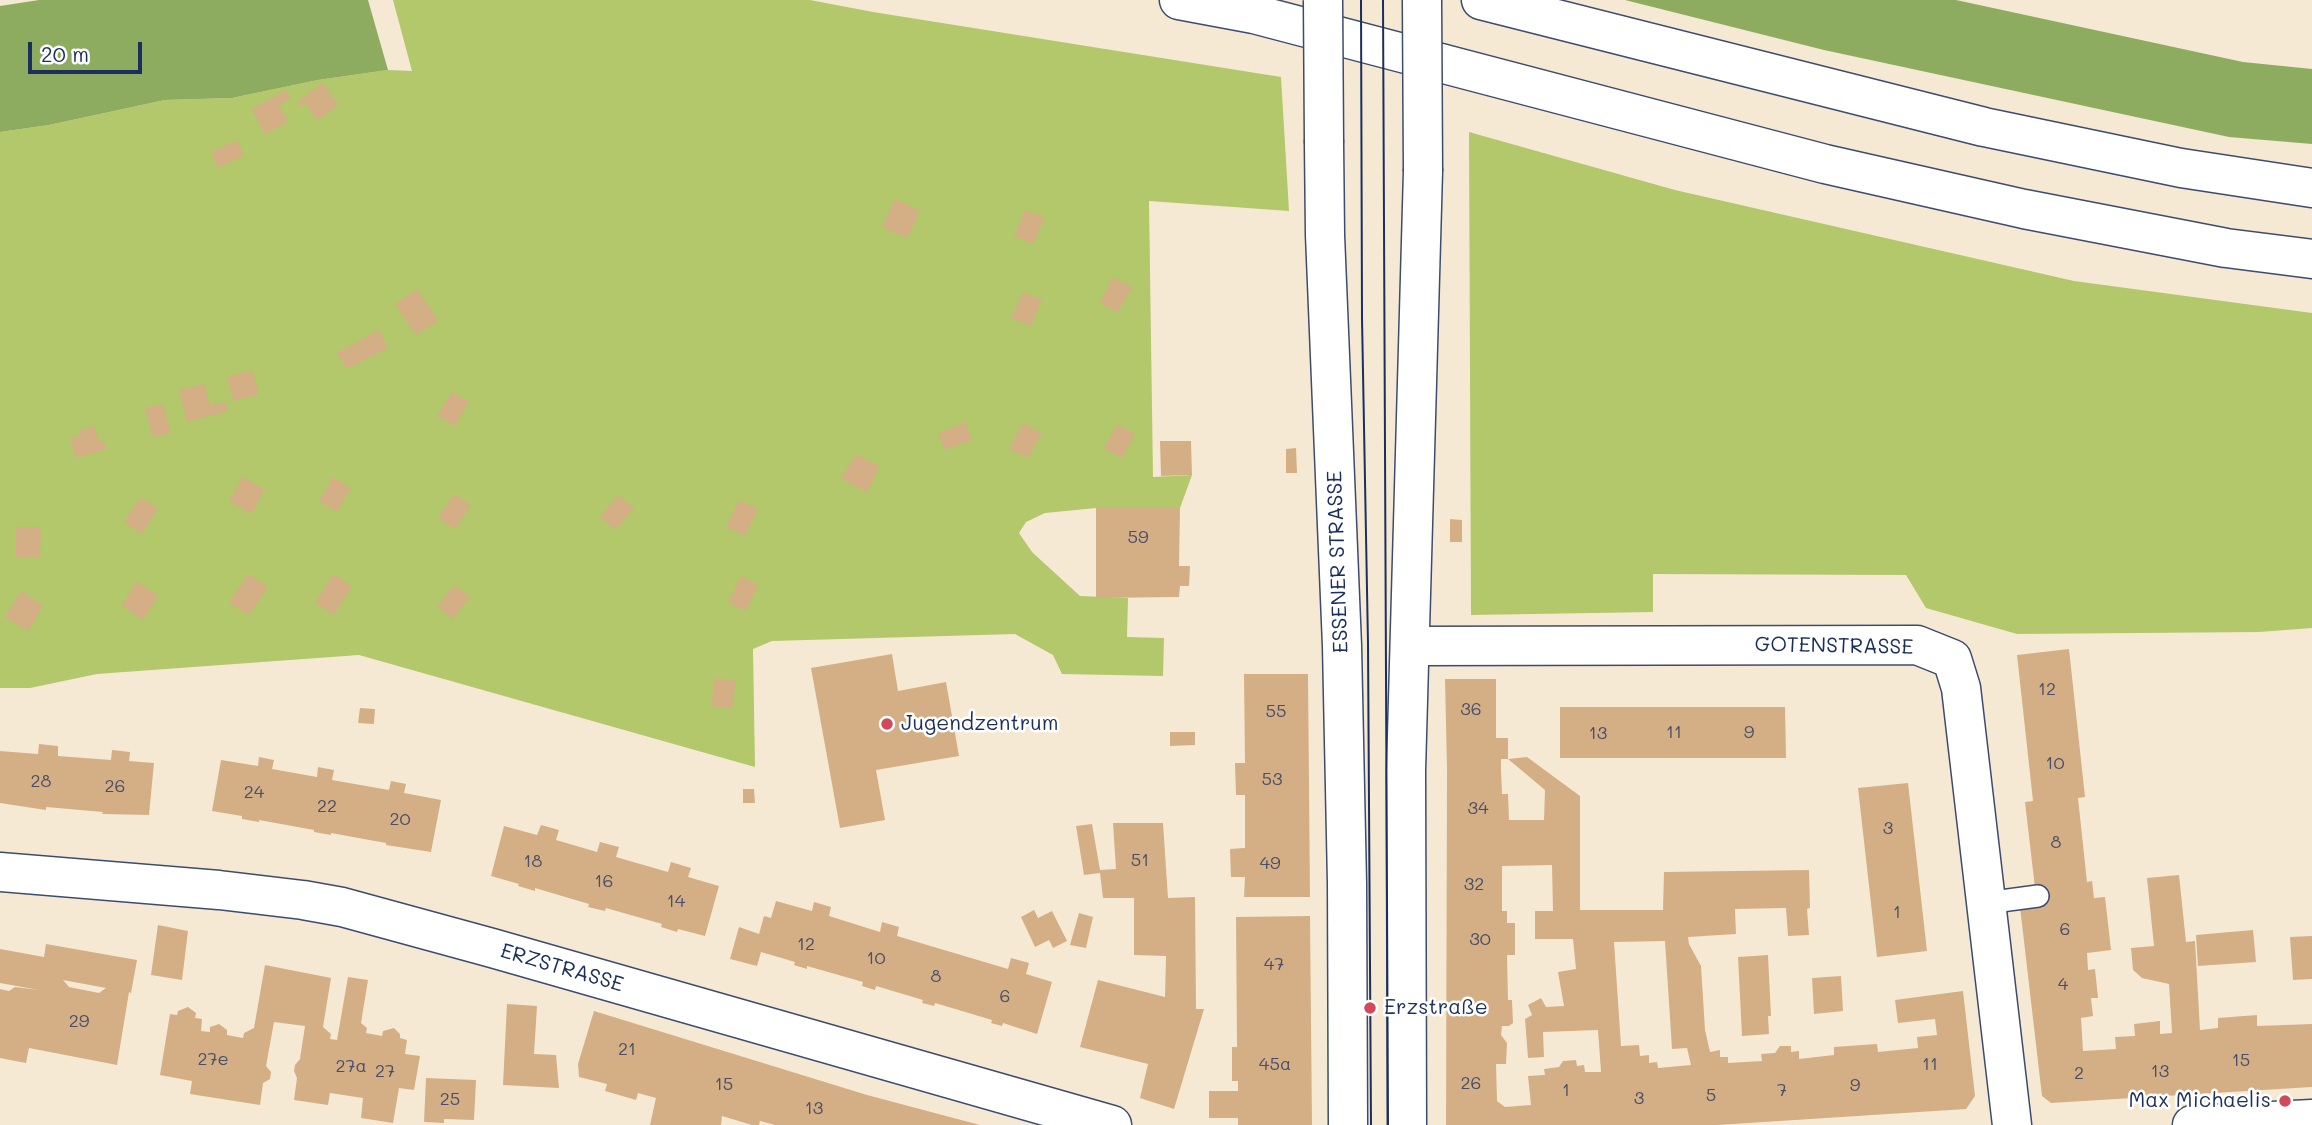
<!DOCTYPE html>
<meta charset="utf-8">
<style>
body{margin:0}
#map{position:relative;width:2312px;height:1125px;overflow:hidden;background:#f6e9d4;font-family:Mali,sans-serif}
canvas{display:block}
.scale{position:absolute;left:28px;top:42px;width:114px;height:32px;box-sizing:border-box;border:4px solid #1b2f5e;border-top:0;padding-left:9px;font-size:21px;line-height:24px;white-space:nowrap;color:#1b2f5e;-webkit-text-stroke:5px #fff;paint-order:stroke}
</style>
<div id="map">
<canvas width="2312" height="1125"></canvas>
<div class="scale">20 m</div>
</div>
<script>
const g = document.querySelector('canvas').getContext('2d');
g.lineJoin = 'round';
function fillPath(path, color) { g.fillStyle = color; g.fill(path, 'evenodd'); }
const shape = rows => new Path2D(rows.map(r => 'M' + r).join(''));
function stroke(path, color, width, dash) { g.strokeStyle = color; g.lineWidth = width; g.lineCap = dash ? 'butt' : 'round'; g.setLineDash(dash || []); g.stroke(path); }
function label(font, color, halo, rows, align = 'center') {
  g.font = font + ' Mali,sans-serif'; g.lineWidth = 5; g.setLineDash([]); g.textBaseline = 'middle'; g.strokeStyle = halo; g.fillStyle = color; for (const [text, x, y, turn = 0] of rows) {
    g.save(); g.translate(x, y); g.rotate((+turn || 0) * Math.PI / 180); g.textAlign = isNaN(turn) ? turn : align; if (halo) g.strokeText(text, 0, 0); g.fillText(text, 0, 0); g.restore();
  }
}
const green = shape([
 [393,0,810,0,873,12,1281,77,1289,211,1149,201,1153,477,1192,475,1180,508,1096,508,1045,513,1026,522,1019,533,1032,552,1080,596,1128,598,1127,637,1164,638,1163,676,1062,674,1053,655,1015,634,772,641,753,649,755,767,359,655,97,674,30,688,0,688,0,132,49,125,165,100,232,98,318,80,388,70,412,71],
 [1469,132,1675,190,2074,281,2312,313,2312,628,2259,632,2017,634,1926,608,1906,575,1653,574,1653,612,1471,615]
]);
const forest = shape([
 [39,0,368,0,388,70,318,80,232,98,165,100,49,125,0,132,0,6],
 [1625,0,1956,0,2243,62,2312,69,2312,144,2229,137,1824,50]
]);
const building = shape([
 [323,83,338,106,317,120,305,103,300,107,297,102],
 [286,90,291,98,279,105,288,122,265,134,251,109],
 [237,140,244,155,218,168,211,152],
 [895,199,920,211,907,238,882,227],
 [1025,210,1045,218,1033,244,1014,236],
 [1113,277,1132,287,1118,312,1100,303],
 [417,289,438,321,416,335,395,304],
 [1023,292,1042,300,1031,326,1011,318],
 [379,330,388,348,347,369,337,353],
 [252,370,259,394,234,401,227,377],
 [204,384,210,405,225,402,228,411,187,422,179,390],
 [452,392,469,402,455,426,437,416],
 [163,404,171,433,153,437,145,408],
 [965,422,972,440,945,450,938,434],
 [1023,423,1042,433,1028,458,1009,449],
 [1117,424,1135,434,1122,458,1104,448],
 [95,426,99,441,104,441,107,449,76,458,70,438,80,435,79,431],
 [1160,441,1191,441,1192,475,1161,476],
 [1296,448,1297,473,1286,473,1286,449],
 [856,454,880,467,867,492,841,479],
 [243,477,265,490,251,514,229,501],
 [333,477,351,488,337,512,319,501],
 [454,494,471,505,455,529,438,518],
 [618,495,634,508,615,530,600,517],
 [140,498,158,508,142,534,124,522],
 [739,500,758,509,745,536,726,527],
 [1096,508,1180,508,1179,566,1190,566,1189,586,1180,586,1179,597,1096,598],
 [1450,519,1462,520,1462,542,1450,542],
 [16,527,41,527,40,557,16,557],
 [248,574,268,587,249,615,229,603],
 [333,574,352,586,334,615,315,603],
 [741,576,758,585,746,611,728,603],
 [136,581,158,596,143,620,122,606],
 [454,585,470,597,453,619,437,607],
 [21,591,43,606,28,631,5,617],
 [2069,649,2085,797,2078,798,2087,882,2092,881,2094,898,2105,897,2111,950,2087,953,2088,970,2095,969,2098,998,2091,998,2093,1016,2081,1018,2083,1051,2116,1049,2115,1037,2135,1036,2134,1024,2160,1021,2160,1034,2172,1033,2169,984,2142,978,2133,970,2131,948,2154,946,2147,878,2179,875,2186,942,2195,941,2200,1030,2218,1028,2218,1018,2257,1015,2257,1026,2312,1024,2312,1087,2051,1103,2042,1096,2020,907,2035,888,2025,802,2033,801,2017,655],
 [892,654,898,691,946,682,959,756,876,770,885,820,840,828,811,668],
 [1244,674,1308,674,1310,897,1244,897,1245,877,1231,877,1230,849,1245,848,1245,795,1236,795,1235,763,1245,763],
 [715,678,736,680,732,709,711,706],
 [1445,679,1496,679,1496,738,1508,738,1508,759,1501,759,1501,769,1502,794,1508,794,1509,820,1544,820,1545,790,1508,759,1527,757,1580,796,1580,910,1663,910,1664,872,1809,870,1810,908,1807,909,1809,935,1788,936,1786,908,1735,909,1736,934,1688,937,1689,944,1701,966,1705,1030,1710,1052,1720,1050,1720,1057,1728,1057,1728,1063,1762,1061,1761,1054,1775,1053,1780,1046,1791,1046,1791,1052,1799,1051,1799,1059,1834,1055,1834,1047,1877,1044,1878,1052,1918,1048,1917,1037,1937,1035,1935,1019,1898,1023,1895,1000,1963,991,1975,1096,1966,1109,1717,1125,1446,1125,1447,769],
 [1552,865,1553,911,1535,911,1535,939,1573,939,1576,969,1558,972,1564,1006,1546,1007,1541,998,1528,1005,1532,1015,1525,1019,1528,1058,1544,1057,1543,1032,1598,1030,1601,1072,1585,1072,1584,1065,1577,1066,1576,1060,1563,1061,1559,1067,1544,1069,1545,1075,1528,1076,1531,1105,1505,1107,1497,1101,1496,1064,1506,1064,1507,1043,1501,1035,1502,1026,1509,1026,1513,1023,1512,1000,1508,1000,1507,955,1515,955,1515,923,1507,923,1507,911,1502,911,1502,866],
 [1665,941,1672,1049,1687,1048,1691,1065,1658,1068,1657,1062,1649,1063,1649,1055,1640,1056,1639,1045,1621,1046,1614,942],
 [1560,707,1785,707,1786,758,1560,758],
 [360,708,375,709,374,724,358,723],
 [1170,732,1195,732,1195,745,1170,746],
 [39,744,58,746,58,756,111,760,112,750,130,752,129,761,154,763,149,815,102,814,103,812,46,807,46,810,0,803,0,751,38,754],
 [259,757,274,760,272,769,317,777,318,767,334,770,332,780,389,790,391,781,406,784,404,793,441,800,431,852,386,845,386,843,331,833,331,835,314,832,314,830,259,820,259,822,242,819,242,816,212,811,221,760,258,766],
 [1908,783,1927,951,1877,957,1858,788],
 [743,789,754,789,755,803,743,803],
 [1113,823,1163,823,1168,898,1195,897,1196,1009,1204,1009,1174,1109,1140,1098,1148,1064,1080,1047,1098,980,1165,997,1166,956,1134,955,1134,898,1103,898,1100,873,1084,875,1076,826,1092,824,1100,870,1116,869],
 [541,825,559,830,556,840,597,852,600,842,619,847,616,857,668,872,671,862,691,868,688,877,719,886,705,936,678,929,677,932,661,927,662,924,606,908,605,911,588,907,589,904,535,888,535,891,518,886,519,884,491,876,504,826,537,835],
 [776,901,812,911,814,902,831,907,829,916,880,932,882,922,899,927,897,936,1008,969,1011,958,1029,963,1026,974,1052,982,1037,1034,1003,1023,1002,1026,991,1023,992,1020,935,1003,934,1006,922,1003,923,1000,876,986,875,990,862,986,863,982,807,966,807,969,794,965,795,962,761,952,757,966,730,959,739,927,759,934,764,916,771,918],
 [1034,910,1038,918,1052,911,1067,941,1053,948,1049,940,1035,947,1021,917],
 [1079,913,1093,917,1086,948,1070,945],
 [1310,916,1312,1125,1238,1125,1238,1118,1209,1118,1209,1091,1238,1091,1238,1081,1232,1081,1232,1047,1237,1047,1236,917],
 [158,925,188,931,182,980,151,975],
 [2253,930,2256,962,2198,966,2196,935],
 [2312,936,2312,979,2293,980,2290,937],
 [46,944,137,960,131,993,129,992,117,1065,29,1048,26,1063,0,1058,0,989,9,991,15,987,39,990,0,983,0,949,44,957],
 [63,980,106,988,99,993,69,987],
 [1768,955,1771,1016,1768,1016,1769,1034,1742,1036,1738,957],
 [265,965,331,978,323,1027,331,1034,330,1039,337,1040,348,977,368,980,361,1023,367,1028,366,1033,382,1036,383,1031,394,1028,400,1034,400,1038,407,1040,405,1054,420,1056,414,1090,399,1088,393,1123,361,1118,363,1098,330,1093,328,1105,294,1100,297,1078,294,1071,295,1065,300,1059,305,1026,274,1022,266,1066,271,1072,270,1079,263,1083,260,1105,190,1094,192,1081,160,1075,170,1014,177,1015,178,1011,188,1007,196,1013,195,1018,202,1019,201,1031,210,1032,210,1027,219,1024,227,1030,227,1035,243,1038,244,1033,254,1028],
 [1841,976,1843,1011,1814,1014,1812,978],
 [507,1004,537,1006,534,1054,556,1055,559,1088,503,1085],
 [594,1011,867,1095,980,1125,775,1125,760,1121,759,1125,752,1125,722,1116,721,1125,650,1125,656,1098,638,1093,636,1100,605,1091,607,1084,579,1077,578,1064],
 [426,1078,476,1080,474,1120,444,1119,444,1123,424,1122]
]);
const service = shape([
 [1986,903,2038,896]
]);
const minor = shape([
 [1411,646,1917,645,1952,659,1961,688,2012,1125],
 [0,872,219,890,303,900,342,907,492,948,1112,1125],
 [2192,1125,2312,1119]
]);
const secondary = shape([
 [1324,143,1325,235,1342,646,1347,883,1348,1125],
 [1407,1125,1406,770,1423,171]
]);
const motorway = shape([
 [1179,0,1254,14,1825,164,2024,209,2226,248,2312,259],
 [1481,0,1984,127,2181,168,2312,188]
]);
const tram = shape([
 [1361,0,1362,318,1368,643,1371,1125],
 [1383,0,1388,1125]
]);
const secondaryBridge = shape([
 [1323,0,1324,143],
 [1422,0,1423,171]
]);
const markers = [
 [887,724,7,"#d1495b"],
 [1370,1008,7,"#d1495b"],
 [2285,1101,7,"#d1495b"]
];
const numberNames = [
 ["59",1138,537],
 ["12",2047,689],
 ["36",1471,709],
 ["55",1276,711],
 ["11",1674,732],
 ["9",1749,732],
 ["13",1598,733],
 ["10",2055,763],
 ["53",1272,779],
 ["28",41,781],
 ["26",115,786],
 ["24",254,792],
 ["22",327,806],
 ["34",1478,808],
 ["20",400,819],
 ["3",1888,828],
 ["8",2056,842],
 ["51",1140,860],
 ["18",533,861],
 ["49",1270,863],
 ["16",604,881],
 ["32",1474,884],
 ["14",676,901],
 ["1",1897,912],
 ["6",2065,929],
 ["30",1480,939],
 ["12",806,944],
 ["10",876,958],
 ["47",1274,964],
 ["8",936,976],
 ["4",2063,984],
 ["6",1005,996],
 ["29",79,1021],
 ["21",627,1049],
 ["27e",213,1059],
 ["15",2241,1060],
 ["45a",1275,1064],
 ["11",1930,1064],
 ["27a",351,1066],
 ["27",385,1071],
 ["13",2160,1071],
 ["2",2079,1073],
 ["26",1471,1083],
 ["15",724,1084],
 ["9",1855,1085],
 ["1",1566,1090],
 ["7",1782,1090],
 ["5",1711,1095],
 ["3",1639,1098],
 ["25",450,1099],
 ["13",814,1108]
];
const streetNames = [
 ["ESSENER STRASSE",1338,562,-92],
 ["GOTENSTRASSE",1834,646,1],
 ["ERZSTRASSE",562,968,16]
];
const poiNames = [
 ["Jugendzentrum",901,724],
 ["Erzstraße",1384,1008],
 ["Max Michaelis",2271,1101,"right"]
];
fillPath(green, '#b3c76b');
fillPath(forest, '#8eac5f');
fillPath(building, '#d4af85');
stroke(service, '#3c4b70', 24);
stroke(minor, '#3c4b70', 41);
stroke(secondary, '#3c4b70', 41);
stroke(motorway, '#3c4b70', 41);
stroke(service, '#fff', 21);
stroke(minor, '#fff', 38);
stroke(secondary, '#fff', 38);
stroke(motorway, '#fff', 38);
stroke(tram, '#1b2f5e', 2);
stroke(secondaryBridge, '#3c4b70', 41, []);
stroke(secondaryBridge, '#fff', 38);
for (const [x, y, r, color] of markers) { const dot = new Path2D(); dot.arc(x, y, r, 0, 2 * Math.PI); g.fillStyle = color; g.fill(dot); stroke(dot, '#fff', 2.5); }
label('18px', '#494f68', null, numberNames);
label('21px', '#1b2f5e', '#fff', streetNames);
label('21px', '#1b2f5e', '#fff', poiNames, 'left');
</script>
